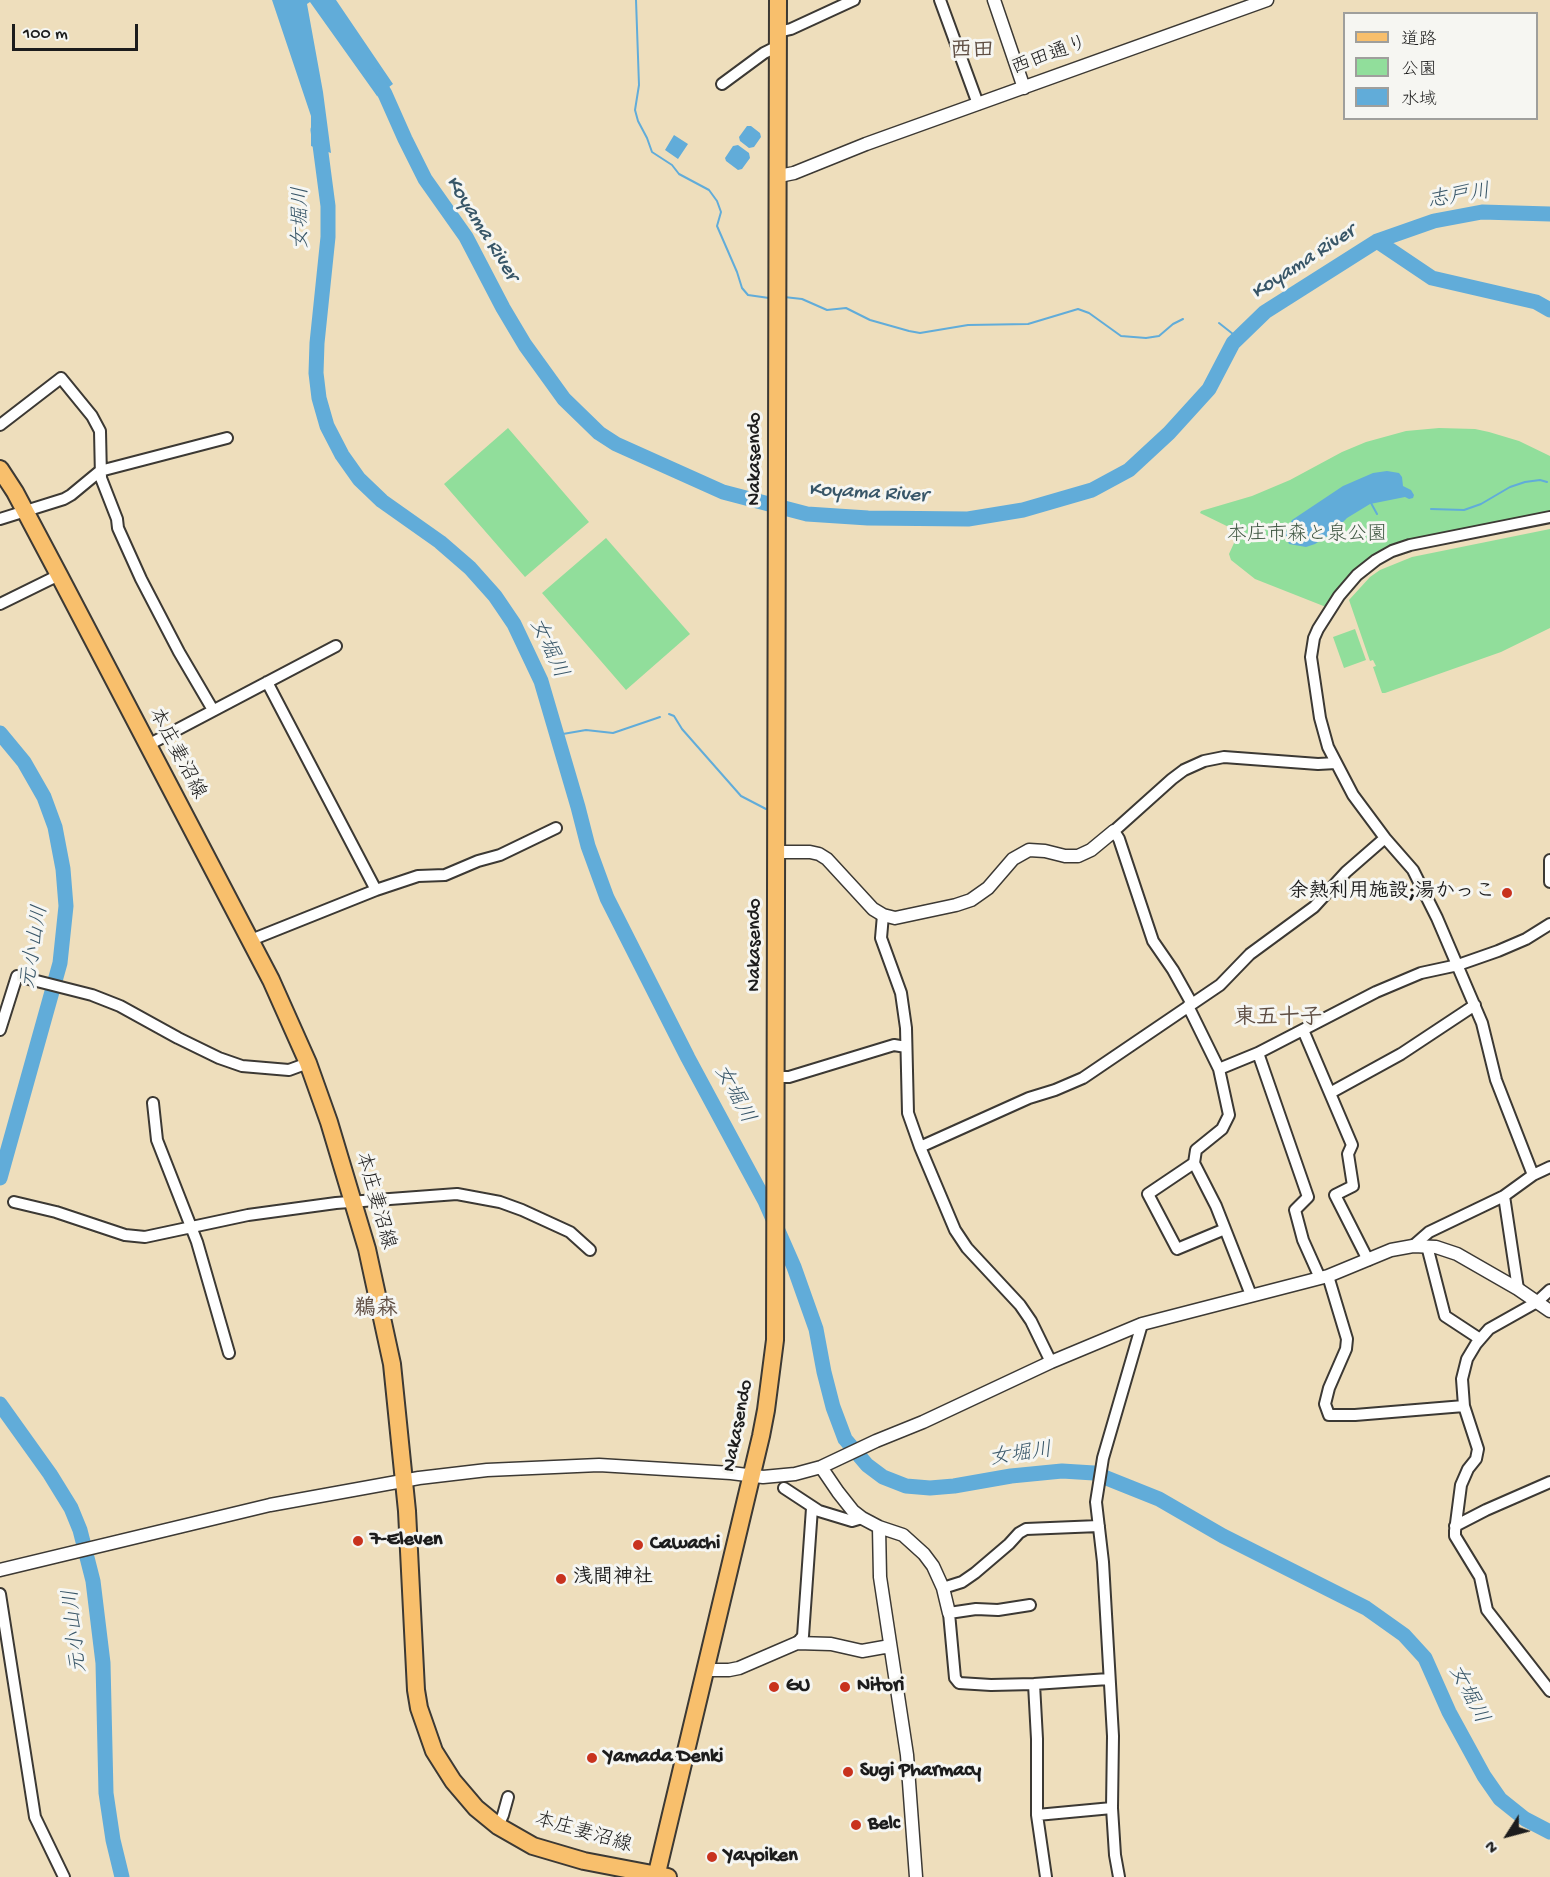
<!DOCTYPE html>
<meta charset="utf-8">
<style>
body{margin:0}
#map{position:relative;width:1550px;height:1877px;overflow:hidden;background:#eedebc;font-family:"Gochi Hand","Klee One",sans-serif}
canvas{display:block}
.legend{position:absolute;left:1343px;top:12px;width:195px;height:108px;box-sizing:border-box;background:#f6f6f2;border:2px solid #9f9f9c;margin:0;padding:8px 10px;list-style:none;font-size:18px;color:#1c1c1c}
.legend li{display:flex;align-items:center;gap:12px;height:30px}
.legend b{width:30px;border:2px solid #9f9f9c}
.north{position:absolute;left:1478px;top:1805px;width:60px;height:60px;-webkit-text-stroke:4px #f6f6f2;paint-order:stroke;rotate:234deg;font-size:16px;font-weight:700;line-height:24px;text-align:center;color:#1c1c1c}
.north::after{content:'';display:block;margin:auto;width:21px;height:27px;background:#1c1c1c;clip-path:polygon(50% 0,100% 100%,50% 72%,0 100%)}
.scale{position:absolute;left:12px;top:24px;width:126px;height:27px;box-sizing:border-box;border:3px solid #1c1c1c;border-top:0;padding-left:8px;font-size:18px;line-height:21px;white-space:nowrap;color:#1c1c1c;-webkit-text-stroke:4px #f6f6f2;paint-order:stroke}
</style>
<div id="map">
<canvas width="1550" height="1877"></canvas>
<ul class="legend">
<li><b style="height:8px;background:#f8bf6c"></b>道路</li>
<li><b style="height:16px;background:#91de9b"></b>公園</li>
<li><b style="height:16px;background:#61acd9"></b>水域</li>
</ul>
<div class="north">N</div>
<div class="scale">100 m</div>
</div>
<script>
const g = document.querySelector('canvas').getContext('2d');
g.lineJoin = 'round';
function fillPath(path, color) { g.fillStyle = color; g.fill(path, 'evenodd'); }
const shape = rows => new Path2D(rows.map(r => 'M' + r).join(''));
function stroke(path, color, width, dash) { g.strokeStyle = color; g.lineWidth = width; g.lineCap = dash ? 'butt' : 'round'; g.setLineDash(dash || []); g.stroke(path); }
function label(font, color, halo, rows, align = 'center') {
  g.font = font + ' "Gochi Hand","Klee One",sans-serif'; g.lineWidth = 6; g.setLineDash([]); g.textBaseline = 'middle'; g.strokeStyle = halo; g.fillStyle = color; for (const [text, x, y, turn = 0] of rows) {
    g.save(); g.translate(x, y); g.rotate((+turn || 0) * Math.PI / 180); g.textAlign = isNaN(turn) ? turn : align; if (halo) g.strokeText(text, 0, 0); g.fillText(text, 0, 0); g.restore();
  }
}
const green = shape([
 [508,428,589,522,525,577,444,484],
 [1439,428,1475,429,1489,432,1519,441,1550,456,1550,512,1402,543,1326,607,1255,579,1231,560,1229,554,1239,532,1200,513,1201,511,1252,496,1290,480,1342,452,1366,442,1406,431],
 [1550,529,1550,628,1501,652,1385,693,1382,693,1373,667,1376,666,1373,660,1370,661,1349,600,1370,577,1380,570,1412,557],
 [606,538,690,634,626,690,542,593],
 [1355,629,1366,660,1344,668,1333,637]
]);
const water = shape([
 [272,0,336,0,393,84,377,96,310,2,307,4,323,92,331,153,311,146,311,116],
 [747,126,751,126,760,133,761,137,754,147,749,148,740,141,739,137],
 [674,135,688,144,678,159,665,150],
 [738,145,749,153,750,158,742,169,738,170,726,161,725,158,733,146],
 [1387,471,1399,473,1402,477,1403,486,1411,490,1414,495,1413,498,1409,499,1405,497,1370,504,1347,518,1332,533,1315,544,1306,547,1289,544,1285,534,1292,520,1343,486,1373,473]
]);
const stream = shape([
 [636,0,639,85,635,110,638,121,647,138,652,152,672,165,679,174,709,190,717,201,721,212,717,226,737,272,742,288,748,295,769,298],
 [784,297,802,299,827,310,846,308,870,320,909,331,920,333,968,325,1028,324,1078,309,1089,313,1121,336,1146,338,1159,336,1173,324,1183,319],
 [1536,302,1550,304],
 [1219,323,1238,338],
 [1371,503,1377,514],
 [1431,509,1464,510,1481,504,1510,487,1525,482,1540,480,1547,482],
 [669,714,674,716,682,729,741,796,766,809],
 [557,735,586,730,613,733,660,717]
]);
const river = shape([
 [374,76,385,94,405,139,425,179,466,237,503,308,525,345,564,399,599,433,616,444,723,492,807,514,868,518,968,519,1023,510,1092,490,1129,470,1169,433,1209,389,1233,343,1265,312,1377,241,1434,221,1482,212,1550,214],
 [318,130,328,206,328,237,317,343,316,373,319,398,327,426,342,455,359,479,382,501,440,542,470,568,495,596,514,624,541,681,578,807,588,846,607,898,688,1058,765,1201,794,1267,816,1329,824,1372,833,1407,845,1439,867,1465,883,1477,906,1486,930,1488,954,1486,1011,1476,1062,1471,1094,1473,1159,1499,1223,1536,1366,1608,1404,1635,1425,1658,1449,1712,1484,1776,1500,1799,1525,1819,1550,1832],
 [1377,241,1432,278,1536,302,1550,310],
 [0,733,24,762,44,797,55,827,63,869,66,906,60,963,0,1178],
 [0,1404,50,1474,71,1508,80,1530,93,1581,103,1663,106,1793,113,1840,122,1877]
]);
const minor = shape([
 [940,0,978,104],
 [778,32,791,29,854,0],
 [722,84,764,53,778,46],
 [0,425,61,378,92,416,100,431,101,478,117,519,118,528,141,579,179,652,213,710],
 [0,519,64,499,71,495,100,471,227,438],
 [0,604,59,575],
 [267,682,376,890],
 [148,745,336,646],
 [1550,860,1550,882],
 [883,915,881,938,901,993,906,1028,908,1113,920,1147,955,1230,967,1248,1020,1305,1031,1321,1051,1362],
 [251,940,376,890,418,876,445,875,478,861,500,855,556,828],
 [1192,1004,1173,970,1153,941,1119,839,1114,831,1172,779,1184,770,1204,761,1224,757,1318,764,1336,763],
 [1188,1006,1219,1069,1229,1115,1222,1129,1196,1150,1194,1163,1216,1206,1251,1295],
 [0,1030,17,976,92,995,120,1006,178,1038,219,1058,242,1066,289,1070,308,1063],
 [1303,1030,1352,1145,1348,1154,1353,1186,1335,1195,1368,1260],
 [1258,1053,1308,1197,1295,1210,1303,1240,1320,1278],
 [1219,1069,1258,1053,1376,992,1421,973,1458,965,1498,951,1526,939,1550,924],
 [776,1077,789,1077,894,1045,906,1047],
 [1330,1093,1401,1054,1475,1005],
 [153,1103,157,1140,197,1242,229,1353],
 [920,1147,1029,1098,1055,1090,1083,1078,1220,985,1250,954,1314,907,1346,872,1385,838],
 [1194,1163,1148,1194,1177,1249,1225,1229],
 [1533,1175,1496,1080,1482,1023,1437,918,1413,870,1385,838,1353,795,1328,747,1320,718,1311,657,1314,638,1318,629,1339,596,1357,575,1376,560,1392,551,1410,545,1550,517],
 [1504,1196,1518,1289],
 [14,1202,56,1212,125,1235,145,1237,248,1215,336,1203,457,1194,500,1202,522,1210,570,1232,590,1250],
 [1413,1246,1429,1232,1504,1196,1533,1175,1550,1167],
 [1427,1246,1445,1316,1480,1339],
 [1328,1276,1347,1339,1346,1349,1329,1388,1325,1404,1329,1415,1355,1415,1464,1406],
 [1550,1290,1537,1302,1489,1329,1476,1344,1467,1359,1462,1379,1464,1406,1478,1449,1476,1459,1468,1469,1461,1485,1455,1531,1455,1536,1480,1577,1487,1610,1550,1691],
 [784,1488,819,1511,852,1521,862,1518],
 [1455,1526,1486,1510,1550,1482],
 [943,1588,962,1582,975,1573,1009,1544,1019,1533,1026,1529,1099,1526],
 [0,1594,35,1817,64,1877],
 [1030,1605,998,1610,976,1609,949,1613,955,1678,959,1683,991,1685,1034,1684,1109,1679],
 [797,1643,803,1636,812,1508],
 [1034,1684,1037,1739,1037,1815,1046,1877],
 [1037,1815,1112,1808],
 [498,1826,503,1815,508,1797],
 [1119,1877,1115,1855,1112,1808,1113,1736,1103,1562,1096,1502,1103,1458,1142,1324]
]);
const tertiary = shape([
 [994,0,1024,88],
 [779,176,794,173,866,144,1267,0],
 [777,852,810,852,819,854,827,859,873,909,883,915,895,918,956,905,971,900,988,888,1013,859,1029,850,1045,851,1065,856,1078,856,1091,850,1114,831],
 [821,1467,838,1492,853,1511,862,1518,879,1527,903,1535,924,1554,933,1566,943,1588,949,1613],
 [879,1527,880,1577,907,1755,916,1877],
 [0,1570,270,1505,419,1478,487,1470,599,1465,731,1473,763,1477,795,1474,821,1467,876,1441,923,1422,1051,1362,1142,1324,1328,1276,1391,1250,1413,1246,1436,1247,1457,1254,1518,1289,1550,1311],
 [705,1670,729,1670,739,1668,797,1643,831,1644,862,1651,890,1646]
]);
const primary = shape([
 [0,469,15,492,59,575,271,980,308,1063,329,1122,367,1249,392,1364,407,1511,416,1690,419,1708,434,1751,453,1781,476,1808,498,1826,533,1846,584,1861,668,1877]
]);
const trunk = shape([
 [656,1877,761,1436,766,1410,775,1340,778,0]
]);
const markers = [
 [1507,893,6,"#c8321e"],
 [358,1541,6,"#c8321e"],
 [638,1545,6,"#c8321e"],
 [561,1579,6,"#c8321e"],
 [774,1687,6,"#c8321e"],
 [845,1687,6,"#c8321e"],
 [592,1758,6,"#c8321e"],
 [848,1772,6,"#c8321e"],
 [856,1825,6,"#c8321e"],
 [712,1857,6,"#c8321e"]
];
const streetNames = [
 ["西田通り",1050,57,-20],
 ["Nakasendo",756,459,-90],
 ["本庄妻沼線",176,754,62],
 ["Nakasendo",756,945,-90],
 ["本庄妻沼線",374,1201,74],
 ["Nakasendo",739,1426,-79],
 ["本庄妻沼線",583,1834,16]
];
const parkNames = [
 ["本庄市森と泉公園",1307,536]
];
const poiNames = [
 ["余熱利用施設;湯かっこ",1495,893,"right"],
 ["7-Eleven",370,1541],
 ["Cawachi",650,1545],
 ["浅間神社",573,1579],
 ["GU",786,1687],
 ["Nitori",857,1687],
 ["Yamada Denki",604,1758],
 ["Sugi Pharmacy",860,1772],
 ["Belc",868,1825],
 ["Yayoiken",724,1857]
];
const waterNames = [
 ["志戸川",1459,198,-9],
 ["女堀川",303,218,-90],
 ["Koyama River",481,229,58],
 ["Koyama River",1304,263,-33],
 ["Koyama River",868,494,3],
 ["女堀川",547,649,65],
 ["元小山川",36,947,-81],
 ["女堀川",733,1095,62],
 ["女堀川",1021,1456,-8],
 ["元小山川",77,1631,-96],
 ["女堀川",1467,1695,63]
];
const quarterNames = [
 ["西田",972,53],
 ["東五十子",1278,1020],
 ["鵜森",376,1311]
];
fillPath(green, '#91de9b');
fillPath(water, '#61acd9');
stroke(stream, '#61acd9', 2);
stroke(river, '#61acd9', 15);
stroke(minor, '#3c3934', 14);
stroke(tertiary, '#3c3934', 15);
stroke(primary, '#3c3934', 20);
stroke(trunk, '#3c3934', 20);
stroke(minor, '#fff', 10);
stroke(tertiary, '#fff', 12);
stroke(primary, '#f8bf6c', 16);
stroke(trunk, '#f8bf6c', 16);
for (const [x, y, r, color] of markers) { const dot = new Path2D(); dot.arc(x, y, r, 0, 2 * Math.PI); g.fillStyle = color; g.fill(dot); stroke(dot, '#f6f6f2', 2); }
label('20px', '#1c1c1c', '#f6f6f2', streetNames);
label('20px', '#3f5642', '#f6f6f2', parkNames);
label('bold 20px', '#1c1c1c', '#f6f6f2', poiNames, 'left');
label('italic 21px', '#385668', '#f6f6f2', waterNames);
label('bold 22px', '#5f4e43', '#f6f6f2', quarterNames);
</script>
